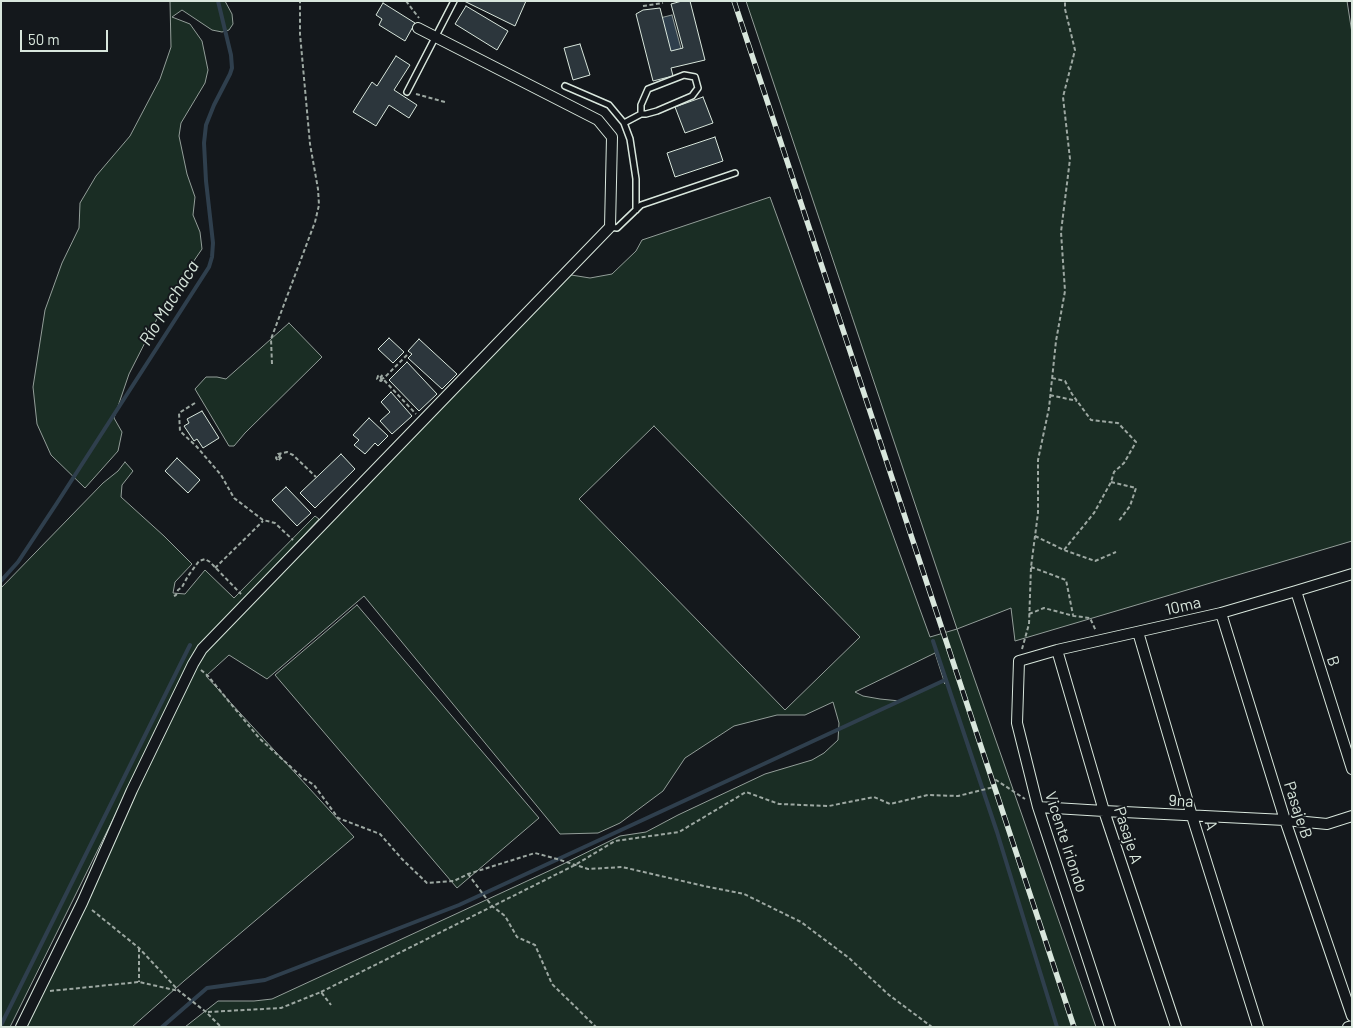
<!DOCTYPE html>
<meta charset="utf-8">
<style>
body{margin:0}
#map{position:relative;width:1353px;height:1028px;overflow:hidden;background:#14181c;font-family:Barlow,sans-serif}
canvas{display:block}
.frame{position:absolute;inset:0;border:2px solid #d8e6dc;pointer-events:none}
.scale{position:absolute;left:20px;top:30px;width:88px;height:22px;box-sizing:border-box;border:2px solid #d8e6dc;border-top:0;padding-left:6px;font-size:15px;line-height:18px;white-space:nowrap;color:#d8e6dc;-webkit-text-stroke:4px #14181c;paint-order:stroke}
</style>
<div id="map">
<canvas width="1353" height="1028"></canvas>
<div class="frame"></div>
<div class="scale">50 m</div>
</div>
<script>
const g = document.querySelector('canvas').getContext('2d');
g.lineJoin = 'round';
function fillPath(path, color) { g.fillStyle = color; g.fill(path, 'evenodd'); }
const shape = rows => new Path2D(rows.map(r => 'M' + r).join(''));
function stroke(path, color, width, dash) { g.strokeStyle = color; g.lineWidth = width; g.lineCap = dash ? 'butt' : 'round'; g.setLineDash(dash || []); g.stroke(path); }
function label(font, color, halo, rows, align = 'center') {
  g.font = font + ' Barlow,sans-serif'; g.lineWidth = 4; g.setLineDash([]); g.textBaseline = 'middle'; g.strokeStyle = halo; g.fillStyle = color; for (const [text, x, y, turn = 0] of rows) {
    g.save(); g.translate(x, y); g.rotate((+turn || 0) * Math.PI / 180); g.textAlign = isNaN(turn) ? turn : align; if (halo) g.strokeText(text, 0, 0); g.fillText(text, 0, 0); g.restore();
  }
}
const green = shape([
 [170,1,225,1,232,14,233,24,229,30,222,32,212,30,182,10,172,17,190,24,202,41,208,70,205,83,181,123,179,136,187,174,195,197,193,215,200,232,202,249,176,287,158,317,129,374,114,418,122,432,118,451,85,488,51,455,37,424,33,387,45,310,62,263,79,228,80,203,96,176,130,136,160,79,171,47,170,1],
 [746,1,1347,1,1352,33,1352,541,1015,641,1011,608,957,629,1096,1027,185,1027,218,1001,254,1001,272,999,553,869,620,836,646,832,678,815,765,774,812,760,824,753,838,740,839,723,833,702,805,715,777,715,734,726,685,758,663,791,620,823,598,833,560,834,364,596,267,679,229,655,206,676,354,837,184,981,132,1027,22,1027,202,649,565,274,590,278,612,274,636,251,642,240,770,197,930,637,957,629,746,1],
 [654,426,860,637,785,710,579,499,654,426],
 [935,653,945,684,943,681,900,701,880,699,863,696,855,692,935,653],
 [289,323,322,357,245,433,234,446,229,446,195,389,206,377,217,377,226,379,289,323],
 [125,462,133,471,122,485,121,497,164,536,192,564,175,582,173,593,185,594,205,570,234,598,315,516,319,519,195,651,191,662,10,1027,1,1027,1,588,103,483,118,471,125,462],
 [357,605,539,818,457,888,275,675,357,605]
]);
const water = shape([
 [672,15,682,52,670,55,660,18,672,15]
]);
const stream = shape([
 [1,581,18,562,57,503,209,267,212,257,213,243,206,181,204,143,206,125,214,105,230,74,232,68,231,55,218,1],
 [933,641,997,832,1057,1027],
 [1,1025,190,645],
 [162,1027,207,988,265,980,459,905,945,680]
]);
const building = shape([
 [464,1,526,1,515,26,464,1],
 [682,1,690,1,705,60,671,68,673,76,653,81,636,14,643,10,660,8,671,51,683,48,671,4,682,1],
 [383,3,415,23,405,41,379,25,382,19,376,15,383,3],
 [466,6,508,31,497,50,455,24,466,6],
 [580,44,590,75,573,80,564,48,580,44],
 [396,56,410,65,394,90,417,105,409,118,389,105,376,126,353,112,372,82,377,86,396,56],
 [703,97,713,123,685,133,675,107,703,97],
 [715,137,723,161,675,177,667,153,715,137],
 [389,338,404,352,393,363,378,349,389,338],
 [419,339,457,374,442,389,408,358,412,354,408,351,419,339],
 [407,362,437,394,419,411,389,380,407,362],
 [391,392,412,416,392,434,380,421,390,412,381,402,391,392],
 [202,411,219,438,203,448,197,439,194,441,184,426,189,423,187,419,202,411],
 [369,418,388,436,378,446,375,443,365,454,354,445,359,440,353,435,369,418],
 [341,454,355,469,315,508,300,493,341,454],
 [177,458,200,480,188,493,165,471,177,458],
 [286,487,311,513,297,526,272,500,286,487]
]);
const path = shape([
 [406,1,419,18],
 [643,6,663,3],
 [416,94,445,102],
 [407,355,384,378,380,379,379,378,382,376,381,375,378,376,377,379,381,381,383,379,416,414],
 [272,364,271,339,315,222,319,205,318,189,310,144,300,34,300,1],
 [1052,378,1065,381,1072,394,1091,420,1118,423,1136,442,1124,463,1114,472,1111,482,1094,513,1064,550],
 [1050,395,1077,401],
 [195,403,179,413,180,431,197,447,221,475,234,498,263,520,275,523,293,540],
 [279,458,281,458,278,459,280,455,282,456,278,461,276,458,278,454,287,452,293,455,316,477],
 [1111,482,1136,488,1130,506,1118,522],
 [1035,536,1064,550,1095,561,1116,552],
 [1031,567,1066,580,1073,615],
 [215,568,263,521],
 [174,596,176,595,178,590,182,587,188,576,199,561,205,559,210,562,241,594],
 [1029,614,1044,608,1074,616,1090,618,1096,631],
 [1022,649,1029,624,1031,567,1038,513,1038,460,1049,408,1056,341,1065,291,1061,232,1070,159,1063,97,1075,50,1065,9,1065,1],
 [201,670,208,676,259,738,303,778,314,785,338,818,380,834,402,859,427,883,454,881,468,874,535,853,557,859,588,869,622,867,704,886,744,894,801,922,849,958,889,995,932,1027],
 [468,874,492,906,505,916,517,937,535,945,552,984,596,1027],
 [92,910,139,948,179,991,206,1012,221,1027],
 [139,948,139,982],
 [50,991,139,982,179,991],
 [321,992,575,865,615,841,679,832,746,792,779,804,829,806,874,797,890,804,928,795,958,796,994,787,996,780,1025,799],
 [208,1012,281,1008,321,992,331,1005]
]);
const service = shape([
 [565,86,609,105,624,123,630,139,636,179,636,210],
 [407,92,454,1],
 [624,123,641,114,646,114,657,111,692,96,698,88,695,77,684,75,648,89,641,105,641,114],
 [610,227,617,228,641,205,735,173]
]);
const minor = shape([
 [1296,591,1352,769],
 [1221,613,1285,820,1352,1016],
 [1138,632,1192,816,1258,1027],
 [1057,650,1104,811,1176,1027],
 [1038,807,1104,811,1285,820,1327,824,1352,816],
 [21,1027,82,903,132,790,193,664,202,649,610,227,612,137,598,120,418,28],
 [1110,1027,1038,807,1017,723,1019,661,1057,650,1221,613,1296,591,1352,574],
 [1348,1027,1352,1026]
]);
const rail = shape([
 [734,1,1074,1027]
]);
const streetNames = [
 ["10ma",1183,606,-13],
 ["B",1333,661,72],
 ["9na",1181,801,3],
 ["Pasaje B",1298,810,72],
 ["A",1211,825,73],
 ["Pasaje A",1128,835,72],
 ["Vicente Iriondo",1066,842,72]
];
const waterNames = [
 ["Río Machaca",169,303,-58]
];
fillPath(green, '#1a2d24');
stroke(green, '#939e99', 1);
fillPath(water, '#2f3f4d');
stroke(water, '#939e99', 1);
stroke(stream, '#2f3f4d', 4);
fillPath(building, '#2c363c');
stroke(building, '#d8e6dc', 1);
stroke(service, '#d8e6dc', 8);
stroke(minor, '#d8e6dc', 12);
stroke(path, '#9da8a2', 2, [4, 2.5]);
stroke(service, '#14181c', 5);
stroke(minor, '#14181c', 10);
stroke(rail, '#d8e6dc', 5.5);
stroke(rail, '#14181c', 4, [11]);
label('16px', '#d8e6dc', '#14181c', streetNames);
label('italic 18px', '#d8e6dc', '#14181c', waterNames);
</script>
